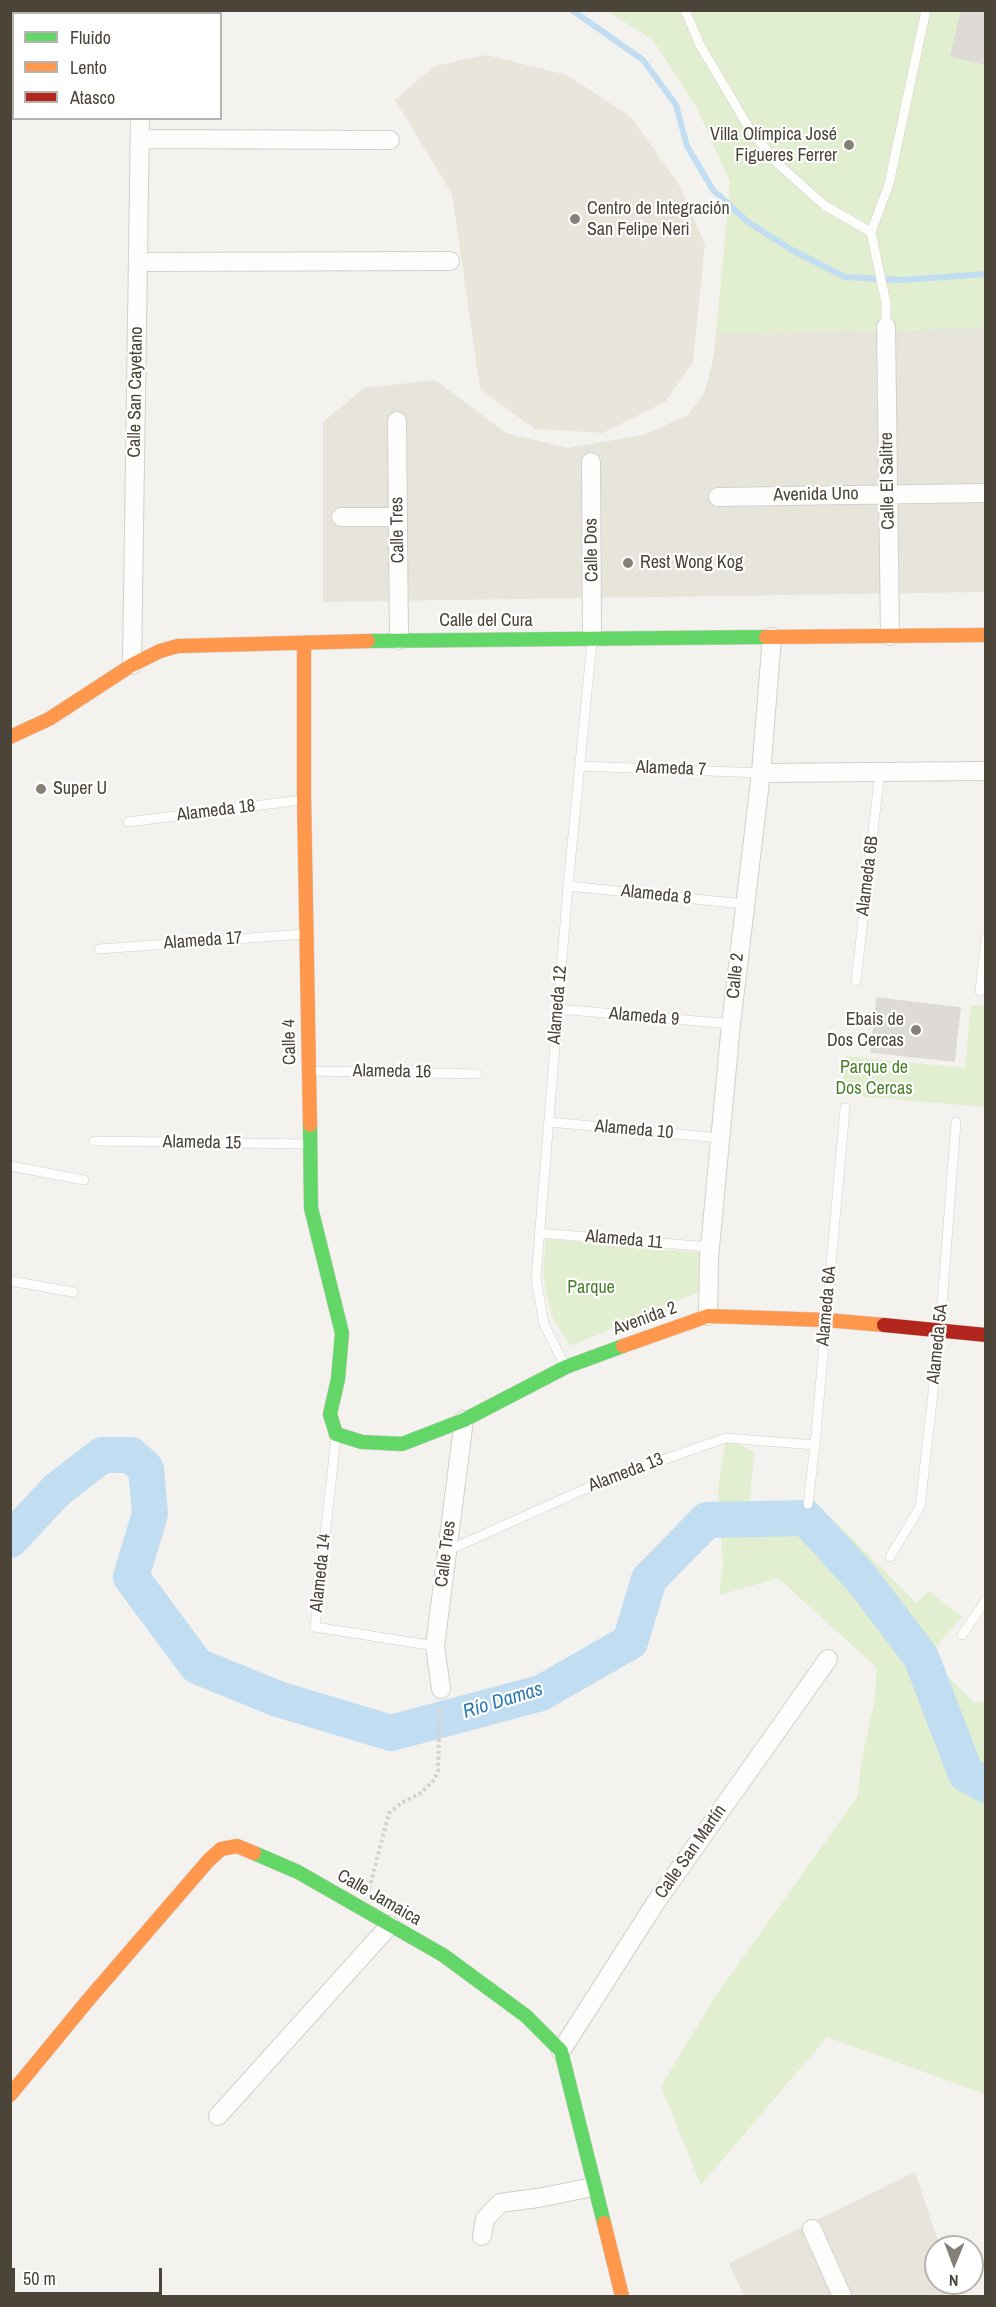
<!DOCTYPE html>
<meta charset="utf-8">
<style>
body{margin:0}
#map{position:relative;width:996px;height:2307px;overflow:hidden;background:#f4f2ee;font-family:"Archivo Narrow",sans-serif}
canvas{display:block}
.frame{position:absolute;inset:0;border:12px solid #4b4439;pointer-events:none}
.legend{position:absolute;left:12px;top:12px;width:210px;height:108px;box-sizing:border-box;background:#fff;border:2px solid #b7b4b0;margin:0;padding:8px 10px;list-style:none;font-size:18px;color:#4b4439}
.legend li{display:flex;align-items:center;gap:12px;height:30px}
.legend b{width:30px;border:2px solid #b7b4b0}
.north{position:absolute;left:924px;top:2235px;width:60px;height:60px;box-sizing:border-box;background:#fff;border:2px solid #b7b4b0;border-radius:50%;rotate:181deg;font-size:16px;font-weight:700;line-height:24px;text-align:center;color:#4b4439}
.north::after{content:'';display:block;margin:auto;width:21px;height:27px;background:#868178;clip-path:polygon(50% 0,100% 100%,50% 72%,0 100%)}
.scale{position:absolute;left:12px;top:2268px;width:150px;height:27px;box-sizing:border-box;border:3px solid #4b4439;border-top:0;padding-left:8px;font-size:18px;line-height:21px;white-space:nowrap;color:#4b4439;-webkit-text-stroke:4px #fff;paint-order:stroke}
</style>
<div id="map">
<canvas width="996" height="2307"></canvas>
<div class="frame"></div>
<ul class="legend">
<li><b style="height:8px;background:#63d668"></b>Fluido</li>
<li><b style="height:8px;background:#ff974d"></b>Lento</li>
<li><b style="height:8px;background:#b3261e"></b>Atasco</li>
</ul>
<div class="north">N</div>
<div class="scale">50 m</div>
</div>
<script>
const g = document.querySelector('canvas').getContext('2d');
g.lineJoin = 'round';
function fillPath(path, color) { g.fillStyle = color; g.fill(path, 'evenodd'); }
const shape = rows => new Path2D(rows.map(r => 'M' + r).join(''));
function stroke(path, color, width, dash) { g.strokeStyle = color; g.lineWidth = width; g.lineCap = dash ? 'butt' : 'round'; g.setLineDash(dash || []); g.stroke(path); }
function label(font, color, halo, rows, align = 'center') {
  g.font = font + ' "Archivo Narrow",sans-serif'; g.lineWidth = 4.5; g.setLineDash([]); g.textBaseline = 'middle'; g.strokeStyle = halo; g.fillStyle = color; for (const [text, x, y, turn = 0] of rows) {
    g.save(); g.translate(x, y); g.rotate((+turn || 0) * Math.PI / 180); g.textAlign = isNaN(turn) ? turn : align; if (halo) g.strokeText(text, 0, 0); g.fillText(text, 0, 0); g.restore();
  }
}
const residential = shape([
 [985,328,985,592,323,602,323,422,364,388,435,380,506,433,568,448,644,435,688,415,705,391,714,356,716,334],
 [915,2172,940,2247,936,2247,936,2283,952,2283,956,2296,744,2296,729,2263]
]);
const education = shape([
 [486,55,567,75,631,117,678,183,705,245,693,362,665,402,603,433,535,429,480,389,452,194,395,100,434,66]
]);
const green = shape([
 [607,11,985,11,985,328,716,334,730,182,697,108,653,40],
 [971,1005,985,1006,985,1107,843,1095,845,1056,965,1068],
 [546,1239,703,1253,701,1291,571,1346,553,1319,546,1293,543,1270],
 [726,1438,754,1452,750,1501,808,1504,838,1524,916,1603,929,1591,962,1617,933,1650,941,1670,975,1703,985,1701,985,2094,827,2037,701,2185,661,2086,715,1997,857,1797,863,1754,874,1703,877,1668,778,1578,719,1595,723,1565,718,1490]
]);
const stream = shape([
 [572,10,643,60,676,105,687,146,713,190,748,222,792,250,845,277,902,280,986,274]
]);
const river = shape([
 [10,1540,57,1490,102,1455,131,1455,146,1469,150,1514,131,1577,197,1666,278,1699,391,1733,541,1693,630,1642,649,1579,707,1520,806,1518,862,1579,921,1657,966,1774,986,1785]
]);
const building = shape([
 [962,10,986,10,986,64,951,56,962,10],
 [877,998,960,1008,954,1061,871,1052,877,998]
]);
const path = shape([
 [369,1889,389,1813,401,1803,421,1793,434,1780,438,1771,440,1707]
]);
const lane = shape([
 [685,10,700,45,749,128,777,163,824,205,871,232],
 [886,327,886,303,871,232,889,184,926,10],
 [580,766,761,773],
 [128,822,301,800],
 [568,886,744,904],
 [99,949,304,934],
 [856,981,880,771],
 [980,991,986,937],
 [558,1009,731,1024],
 [311,1071,477,1074],
 [549,1122,720,1138],
 [94,1141,307,1144],
 [10,1166,84,1180],
 [539,1233,710,1247],
 [10,1281,73,1292],
 [565,1366,544,1324,536,1278,568,886,592,641],
 [336,1437,315,1627,435,1646],
 [808,1504,815,1445,845,1108],
 [447,1551,607,1479,726,1438,815,1445],
 [890,1557,920,1507,940,1331,956,1122],
 [962,1635,986,1600]
]);
const street = shape([
 [140,139,390,140],
 [138,262,450,261],
 [886,327,890,636],
 [397,421,399,640],
 [591,462,592,639],
 [718,497,986,493],
 [341,517,398,517],
 [132,665,140,118],
 [761,773,986,771],
 [708,1316,709,1258,731,1024,761,773,772,637],
 [441,1689,435,1646,464,1420],
 [561,2051,656,1902,828,1659],
 [218,2116,390,1925],
 [812,2229,842,2296],
 [482,2236,485,2219,500,2203,538,2198,593,2187]
]);
const fast = shape([
 [368,641,766,637],
 [310,1125,311,1208,342,1333,338,1379,330,1414,336,1434,362,1442,402,1444,464,1420,566,1367,623,1346],
 [254,1853,298,1872,443,1955,526,2016,561,2051,604,2223]
]);
const slow = shape([
 [766,637,986,635],
 [304,643,304,799,310,1125],
 [10,737,49,719,132,665,160,651,178,646,368,641],
 [623,1346,708,1316,826,1320,884,1325],
 [10,2095,89,1999,208,1861,221,1849,237,1846,254,1853],
 [604,2223,622,2296]
]);
const jam = shape([
 [884,1325,986,1335]
]);
const markers = [
 [849,145,6,"#868178"],
 [575,219,6,"#868178"],
 [628,563,6,"#868178"],
 [41,789,6,"#868178"],
 [916,1030,6,"#868178"]
];
const poiNames = [
 ["Villa Olímpica José",837,135,"right"],
 ["Figueres Ferrer",837,156,"right"],
 ["Centro de Integración",587,209],
 ["San Felipe Neri",587,230],
 ["Rest Wong Kog",640,563],
 ["Super U",53,789],
 ["Ebais de",904,1020,"right"],
 ["Dos Cercas",904,1041,"right"]
];
const streetNames = [
 ["Calle San Cayetano",136,392,-89],
 ["Calle El Salitre",888,481,-91],
 ["Avenida Uno",816,495,-1],
 ["Calle Tres",398,530,-91],
 ["Calle Dos",592,550,-91],
 ["Calle del Cura",486,621],
 ["Alameda 7",671,769,2],
 ["Alameda 18",216,811,-7],
 ["Alameda 6B",868,876,-83],
 ["Alameda 8",656,895,6],
 ["Alameda 17",203,941,-4],
 ["Calle 2",736,976,-84],
 ["Alameda 12",558,1005,-85],
 ["Alameda 9",644,1017,5],
 ["Calle 4",290,1042,-91],
 ["Alameda 16",392,1072,1],
 ["Alameda 10",634,1130,5],
 ["Alameda 15",202,1143,1],
 ["Alameda 11",624,1240,5],
 ["Alameda 6A",827,1306,-85],
 ["Avenida 2",645,1319,-20],
 ["Alameda 5A",938,1344,-84],
 ["Alameda 13",626,1473,-21],
 ["Calle Tres",446,1554,-83],
 ["Alameda 14",321,1573,-84],
 ["Calle San Martín",691,1852,-55],
 ["Calle Jamaica",379,1898,30]
];
const parkNames = [
 ["Parque de",874,1068],
 ["Dos Cercas",874,1089],
 ["Parque",591,1288]
];
const waterNames = [
 ["Río Damas",503,1701,-17]
];
fillPath(residential, '#e7e4dc');
fillPath(education, '#eae5da');
fillPath(green, '#e1eecf');
stroke(stream, '#c0ddf1', 6);
stroke(river, '#c0ddf1', 36);
fillPath(building, '#dedbd6');
stroke(building, '#dcd9d4', 1.5);
stroke(lane, '#d2d0cb', 10);
stroke(street, '#d2d0cb', 20);
stroke(fast, '#d3cfc5', 15);
stroke(slow, '#d3cfc5', 15);
stroke(jam, '#d3cfc5', 15);
stroke(path, '#d3d2cc', 4, [3, 3]);
stroke(lane, '#fdfdfc', 9);
stroke(street, '#fdfdfc', 18);
stroke(fast, '#63d668', 14);
stroke(slow, '#ff974d', 14);
stroke(jam, '#b3261e', 14);
for (const [x, y, r, color] of markers) { const dot = new Path2D(); dot.arc(x, y, r, 0, 2 * Math.PI); g.fillStyle = color; g.fill(dot); stroke(dot, '#fff', 2); }
label('18px', '#4b4439', '#fff', poiNames, 'left');
label('18px', '#4b4439', '#fff', streetNames);
label('18px', '#4a7f2a', '#fff', parkNames);
label('italic 20px', '#2e7ab2', '#fff', waterNames);
</script>
